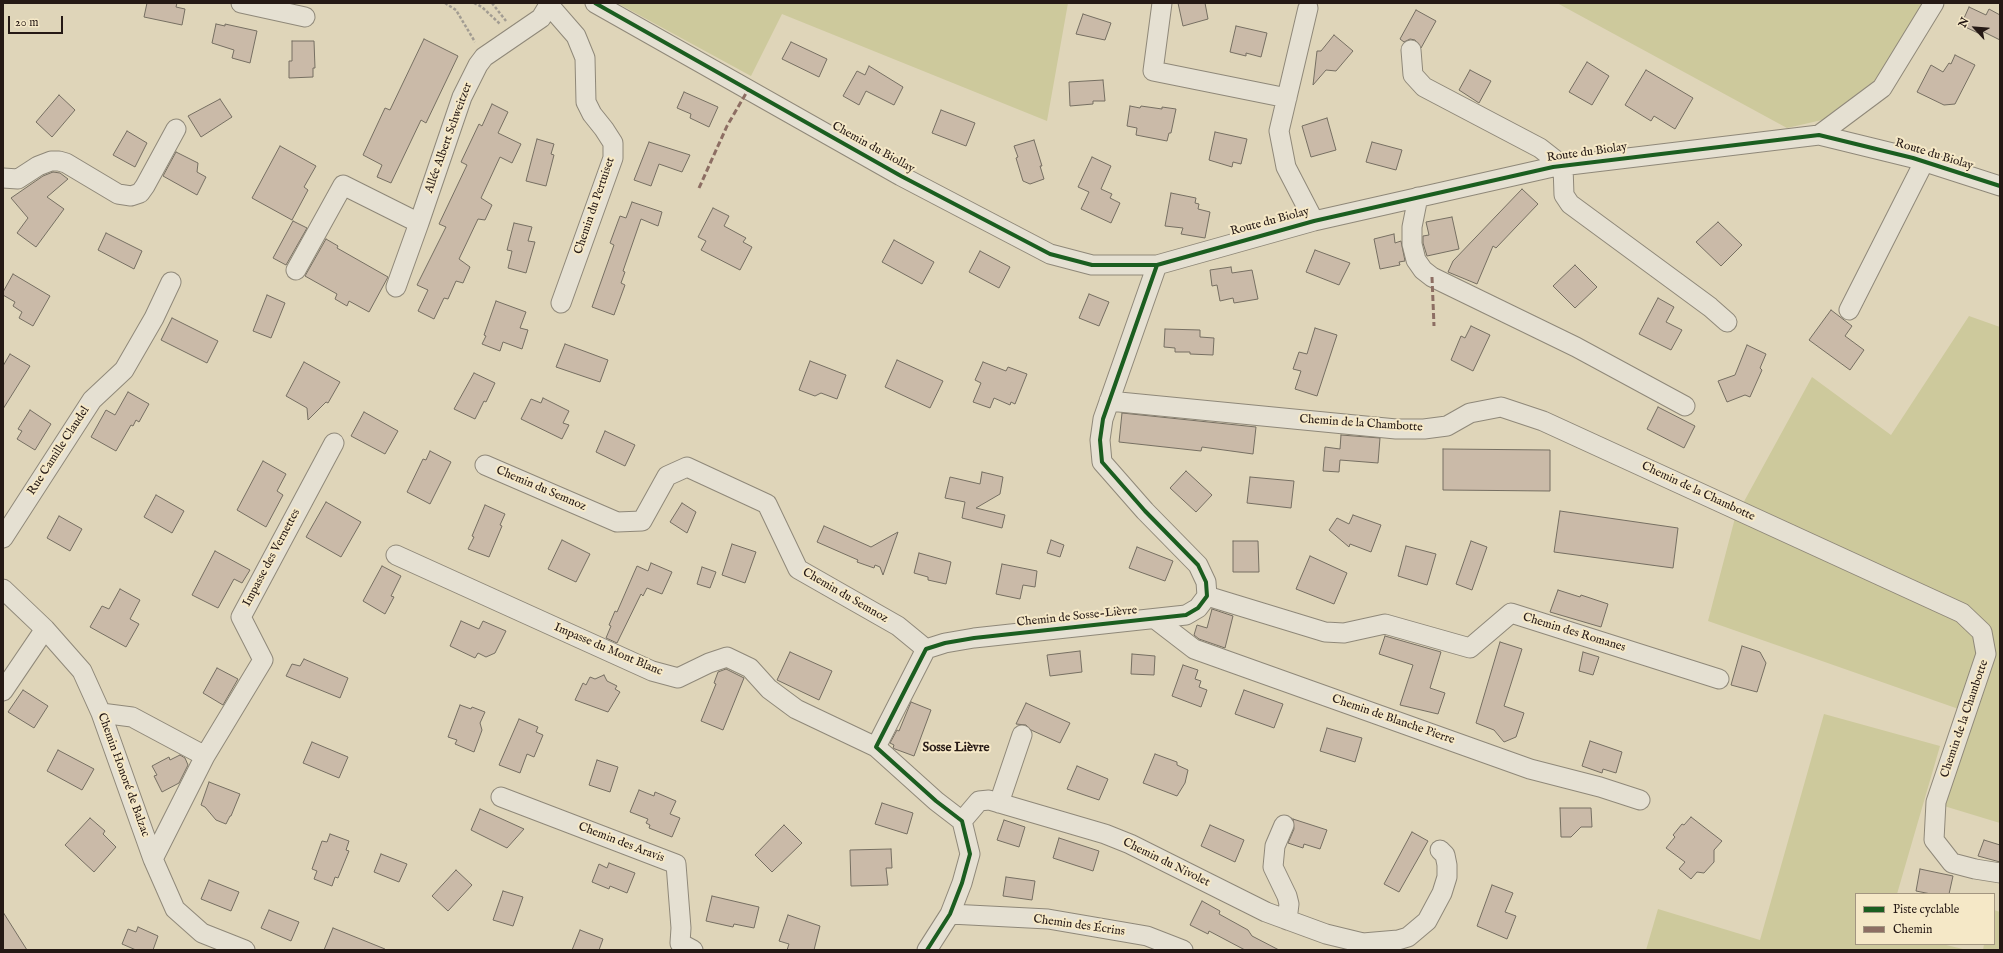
<!DOCTYPE html>
<meta charset="utf-8">
<style>
body{margin:0}
#map{position:relative;width:2003px;height:953px;overflow:hidden;background:#dfd5b9;font-family:"IM FELL English",serif}
canvas{display:block}
.frame{position:absolute;inset:0;border:4px solid #251915;pointer-events:none}
.legend{position:absolute;left:1855px;top:893px;width:140px;height:52px;box-sizing:border-box;background:#f5e8c7;border:1px solid #a29580;margin:0;padding:5px 7px;list-style:none;font-size:12px;color:#251915}
.legend li{display:flex;align-items:center;gap:8px;height:20px}
.legend b{width:20px;border:1px solid #a29580}
.north{position:absolute;left:1955px;top:8px;width:40px;height:40px;-webkit-text-stroke:3px #f5e8c7;paint-order:stroke;rotate:296deg;font-size:11px;font-weight:700;line-height:16px;text-align:center;color:#251915}
.north::after{content:'';display:block;margin:auto;width:14px;height:18px;background:#251915;clip-path:polygon(50% 0,100% 100%,50% 72%,0 100%)}
.scale{position:absolute;left:8px;top:16px;width:55px;height:18px;box-sizing:border-box;border:2px solid #251915;border-top:0;padding-left:5px;font-size:12px;line-height:14px;white-space:nowrap;color:#251915;-webkit-text-stroke:3px #f5e8c7;paint-order:stroke}
</style>
<div id="map">
<canvas width="2003" height="953"></canvas>
<div class="frame"></div>
<ul class="legend">
<li><b style="height:5px;background:#1b5e20"></b>Piste cyclable</li>
<li><b style="height:5px;background:#8d6e63"></b>Chemin</li>
</ul>
<div class="north">N</div>
<div class="scale">20 m</div>
</div>
<script>
const g = document.querySelector('canvas').getContext('2d');
g.lineJoin = 'round';
function fillPath(path, color) { g.fillStyle = color; g.fill(path, 'evenodd'); }
const shape = rows => new Path2D(rows.map(r => 'M' + r).join(''));
function stroke(path, color, width, dash) { g.strokeStyle = color; g.lineWidth = width; g.lineCap = dash ? 'butt' : 'round'; g.setLineDash(dash || []); g.stroke(path); }
function label(font, color, halo, rows, align = 'center') {
  g.font = font + ' "IM FELL English",serif'; g.lineWidth = 4; g.setLineDash([]); g.textBaseline = 'middle'; g.strokeStyle = halo; g.fillStyle = color; for (const [text, x, y, turn = 0] of rows) {
    g.save(); g.translate(x, y); g.rotate((+turn || 0) * Math.PI / 180); g.textAlign = isNaN(turn) ? turn : align; if (halo) g.strokeText(text, 0, 0); g.fillText(text, 0, 0); g.restore();
  }
}
const green = shape([
 [617,3,1068,3,1047,121,782,14,751,76],
 [1557,3,1923,3,1878,78,1822,120,1787,128],
 [1969,316,2000,327,2000,823,1944,806,1970,713,1708,621,1735,518,1812,377,1891,435],
 [1824,714,1940,746,1897,894,1856,894,1856,944,1942,944,1967,950,1646,950,1658,909,1760,940],
 [1994,910,2000,912,2000,950,1983,950,1984,944,1994,944]
]);
const building = shape([
 [147,3,177,3,176,7,185,9,182,25,144,17,147,3],
 [1178,3,1205,3,1208,19,1183,26,1178,3],
 [1969,7,1986,15,1989,9,2000,15,2000,40,1980,30,1978,33,1961,25,1969,7],
 [1416,10,1436,21,1421,48,1415,40,1410,39,1404,42,1400,39,1416,10],
 [1083,14,1111,23,1105,40,1076,34,1083,14],
 [216,24,225,26,225,24,257,31,250,63,232,58,234,50,212,43,216,24],
 [1236,26,1267,33,1261,57,1246,53,1246,56,1230,52,1236,26],
 [1334,35,1353,51,1336,71,1326,70,1313,85,1317,51,1321,51,1334,35],
 [424,39,458,56,426,123,421,120,391,183,377,177,382,165,363,155,385,108,390,110,424,39],
 [292,41,314,41,315,68,313,68,313,77,289,78,289,61,292,61,292,41],
 [791,42,827,59,819,77,782,59,791,42],
 [1955,55,1975,65,1955,104,1944,105,1917,92,1931,65,1943,72,1949,63,1951,64,1955,55],
 [1587,62,1609,76,1592,105,1569,92,1587,62],
 [869,66,903,87,894,105,866,91,859,105,843,96,857,71,865,75,869,66],
 [1470,70,1491,81,1479,103,1459,90,1470,70],
 [1646,70,1693,98,1675,129,1654,116,1651,121,1625,105,1646,70],
 [1103,80,1105,101,1093,101,1093,104,1070,106,1069,82,1103,80],
 [684,92,718,107,709,127,690,118,691,114,677,108,684,92],
 [59,95,75,110,52,137,36,122,59,95],
 [220,99,232,117,201,137,188,116,220,99],
 [492,104,508,112,498,133,521,144,512,163,500,157,481,198,492,205,485,220,478,219,459,259,470,267,463,283,456,281,448,299,444,298,434,319,418,311,428,290,417,285,446,227,439,224,467,165,461,162,479,124,482,126,492,104],
 [1130,106,1140,108,1141,106,1162,109,1162,107,1176,109,1171,133,1169,133,1167,141,1136,135,1137,128,1127,126,1130,106],
 [941,110,975,123,966,146,932,133,941,110],
 [1327,118,1336,150,1311,157,1302,126,1327,118],
 [127,131,147,143,135,167,113,155,127,131],
 [1215,132,1247,139,1241,164,1233,162,1232,167,1209,160,1215,132],
 [537,139,554,144,551,154,554,155,546,186,526,181,537,139],
 [1034,140,1042,166,1040,166,1044,179,1030,184,1023,181,1016,158,1018,157,1014,146,1034,140],
 [649,142,690,155,682,172,659,164,651,186,634,180,649,142],
 [1372,142,1402,150,1396,170,1366,162,1372,142],
 [280,146,316,166,304,187,308,190,292,220,252,198,280,146],
 [176,152,198,163,197,172,206,177,197,195,163,176,176,152],
 [1092,157,1111,166,1101,189,1112,194,1110,198,1120,203,1111,223,1081,209,1089,192,1078,187,1092,157],
 [53,172,60,173,68,179,47,197,64,209,36,247,17,233,28,218,11,198,43,176,53,172],
 [1522,189,1538,204,1496,248,1493,246,1477,284,1448,272,1453,261,1522,189],
 [1171,193,1196,198,1195,203,1199,204,1198,209,1210,212,1205,238,1181,234,1183,228,1165,226,1171,193],
 [632,202,662,212,658,226,641,219,623,271,625,272,621,283,625,285,614,315,592,307,614,245,610,243,620,216,626,218,632,202],
 [713,208,729,216,724,226,746,238,743,242,752,247,740,270,701,250,706,241,698,237,713,208],
 [1452,217,1459,249,1427,256,1423,243,1423,236,1429,235,1426,222,1452,217],
 [293,221,307,228,286,265,273,258,293,221],
 [1718,222,1742,245,1721,266,1696,242,1718,222],
 [514,223,532,227,528,241,535,242,526,273,508,268,512,251,507,250,514,223],
 [106,233,142,251,134,269,98,250,106,233],
 [1394,234,1395,243,1401,241,1405,261,1399,262,1400,265,1380,269,1374,239,1394,234],
 [326,239,338,246,337,248,388,277,369,312,349,301,347,306,335,299,337,294,305,276,326,239],
 [894,240,934,262,922,284,882,262,894,240],
 [1315,250,1350,263,1339,285,1306,272,1315,250],
 [980,251,1010,267,999,288,969,272,980,251],
 [1575,265,1597,287,1575,308,1553,286,1575,265],
 [1231,267,1232,273,1252,270,1258,299,1234,303,1233,298,1220,301,1217,285,1212,286,1210,270,1231,267],
 [13,274,50,296,33,326,19,318,22,312,13,306,15,302,3,295,3,292,13,274],
 [1089,294,1109,302,1099,326,1079,318,1089,294],
 [267,295,285,303,271,338,253,331,267,295],
 [1658,298,1674,307,1666,322,1682,330,1671,350,1639,334,1658,298],
 [496,301,526,312,520,328,528,330,522,349,503,342,500,351,482,344,486,336,484,335,496,301],
 [1831,310,1852,326,1845,336,1864,350,1850,370,1809,340,1831,310],
 [172,318,218,341,207,363,161,340,172,318],
 [1471,326,1490,335,1473,371,1451,360,1461,336,1465,338,1471,326],
 [1315,328,1337,335,1317,396,1295,389,1301,371,1293,369,1299,352,1307,354,1315,328],
 [1165,329,1200,330,1200,337,1214,338,1213,355,1190,354,1190,352,1175,352,1175,348,1164,347,1165,329],
 [565,344,608,360,600,382,556,367,565,344],
 [1747,345,1766,354,1760,368,1762,370,1750,397,1745,395,1727,402,1718,381,1735,375,1747,345],
 [10,354,30,366,3,409,3,366,10,354],
 [897,360,943,381,930,408,885,387,897,360],
 [810,361,846,375,837,399,821,393,815,396,799,390,810,361],
 [304,362,340,382,328,403,326,402,308,420,307,408,286,396,304,362],
 [983,362,1006,371,1008,367,1027,374,1015,404,1011,402,1010,405,994,398,990,408,973,402,981,383,975,380,983,362],
 [474,373,495,383,486,402,484,401,475,419,454,409,474,373],
 [128,392,149,404,139,422,136,420,133,426,131,425,116,451,91,437,106,410,115,415,128,392],
 [543,398,569,411,563,423,569,425,562,439,521,419,531,399,541,403,543,398],
 [1658,407,1695,426,1684,448,1647,429,1658,407],
 [30,410,51,424,35,450,17,439,22,431,18,429,30,410],
 [364,412,398,431,385,454,351,436,364,412],
 [1122,413,1256,427,1253,454,1202,447,1201,451,1119,442,1122,413],
 [605,431,635,445,625,466,596,452,605,431],
 [1341,435,1380,438,1378,463,1340,460,1339,472,1323,471,1325,447,1340,449,1341,435],
 [1443,449,1550,450,1550,491,1443,490,1443,449],
 [430,451,451,462,430,504,407,492,423,459,426,460,430,451],
 [263,461,286,474,277,491,283,495,266,527,237,510,263,461],
 [1186,471,1212,495,1196,512,1170,488,1186,471],
 [982,472,1003,477,1000,494,976,508,1005,515,1002,528,962,518,965,502,945,498,950,477,980,484,982,472],
 [1250,477,1294,481,1291,508,1247,503,1250,477],
 [156,495,184,511,172,533,144,517,156,495],
 [326,502,361,522,341,557,306,537,326,502],
 [682,503,696,512,687,533,670,522,682,503],
 [485,505,505,514,500,525,502,526,489,557,468,549,474,537,472,536,485,505],
 [1560,511,1678,528,1673,568,1554,552,1560,511],
 [1353,515,1381,525,1371,552,1350,544,1349,547,1329,530,1337,518,1349,524,1353,515],
 [59,516,82,529,70,551,47,538,59,516],
 [824,526,871,547,898,532,883,575,880,567,875,565,874,568,857,562,858,560,817,542,824,526],
 [562,540,590,554,576,582,548,569,562,540],
 [1051,540,1064,545,1060,557,1047,553,1051,540],
 [1233,541,1258,541,1259,572,1233,572,1233,541],
 [1471,541,1487,547,1472,590,1456,584,1471,541],
 [732,544,756,552,745,583,722,575,732,544],
 [1406,546,1436,554,1427,585,1398,576,1406,546],
 [1137,547,1173,561,1165,581,1129,568,1137,547],
 [215,551,250,570,242,583,234,579,218,608,192,595,215,551],
 [919,553,951,562,946,584,928,580,928,577,914,573,919,553],
 [1310,556,1347,573,1334,604,1296,589,1310,556],
 [651,563,672,572,662,594,647,588,643,596,641,594,617,643,606,638,611,626,609,625,615,611,617,612,637,566,648,571,651,563],
 [1002,564,1037,571,1035,587,1023,585,1020,599,996,594,1002,564],
 [382,566,401,576,391,596,394,597,385,614,363,601,382,566],
 [702,567,716,572,710,588,697,584,702,567],
 [120,589,140,600,130,619,139,624,126,647,90,627,102,606,109,609,120,589],
 [1558,590,1580,597,1581,595,1608,604,1601,627,1550,612,1558,590],
 [1212,609,1233,616,1225,648,1199,639,1194,635,1197,625,1207,628,1212,609],
 [461,621,479,629,483,621,506,631,495,653,486,657,478,653,475,658,450,646,461,621],
 [1385,636,1441,652,1430,688,1445,693,1438,714,1400,705,1413,665,1379,654,1385,636],
 [1500,642,1522,649,1504,706,1524,713,1516,737,1504,742,1494,730,1476,723,1500,642],
 [1742,646,1760,652,1766,663,1757,692,1731,685,1742,646],
 [1080,651,1082,672,1050,676,1047,655,1080,651],
 [790,652,832,671,819,700,777,680,790,652],
 [1583,652,1599,657,1593,675,1579,671,1583,652],
 [1132,654,1155,656,1154,675,1131,674,1132,654],
 [304,659,348,678,340,698,286,676,292,664,300,666,304,659],
 [1183,665,1198,670,1195,679,1201,681,1199,687,1207,690,1201,707,1172,696,1183,665],
 [217,668,238,679,223,705,203,693,217,668],
 [726,669,744,678,723,730,701,721,716,684,714,683,718,672,726,669],
 [604,675,607,681,617,686,615,689,620,692,608,712,575,700,583,683,586,685,590,677,595,679,604,675],
 [23,690,48,706,34,728,8,712,23,690],
 [1244,690,1283,704,1274,728,1235,714,1244,690],
 [911,702,931,710,914,756,895,749,893,748,894,745,890,743,897,730,899,731,911,702],
 [1026,703,1070,723,1060,743,1031,730,1026,725,1016,724,1026,703],
 [460,705,471,709,472,707,485,712,480,723,482,730,474,752,455,744,457,740,448,737,460,705],
 [519,719,538,727,536,732,543,735,534,757,527,754,520,773,499,765,519,719],
 [1327,728,1362,738,1355,762,1320,751,1327,728],
 [1590,741,1622,752,1616,773,1603,769,1602,773,1582,766,1590,741],
 [312,742,348,757,339,778,303,763,312,742],
 [58,750,94,769,82,790,47,771,58,750],
 [1155,754,1177,762,1177,765,1188,770,1185,783,1177,796,1143,783,1155,754],
 [180,755,185,758,188,765,179,783,162,792,154,776,157,775,152,766,169,757,170,760,180,755],
 [597,760,618,767,610,792,589,785,597,760],
 [1077,766,1108,779,1099,800,1067,789,1077,766],
 [209,782,240,794,231,816,230,816,226,824,216,820,205,807,201,805,209,782],
 [639,790,654,796,655,792,676,801,670,814,680,818,672,837,649,828,650,825,646,823,648,819,630,812,639,790],
 [882,803,913,813,907,834,875,824,882,803],
 [1560,808,1591,808,1592,827,1581,827,1571,837,1561,837,1560,808],
 [480,809,524,829,507,848,471,830,480,809],
 [1691,817,1722,841,1714,850,1714,862,1704,873,1697,872,1691,879,1679,869,1685,862,1666,848,1675,837,1673,835,1682,824,1684,825,1691,817],
 [90,818,105,831,103,834,116,847,94,872,65,845,90,818],
 [1293,819,1327,830,1320,849,1304,844,1303,848,1288,843,1294,829,1293,819],
 [1004,820,1025,827,1019,847,997,840,1004,820],
 [784,825,802,843,772,872,755,855,784,825],
 [1210,825,1244,840,1235,862,1201,846,1210,825],
 [1412,832,1428,841,1399,892,1384,884,1412,832],
 [330,834,349,841,346,850,349,851,338,878,335,877,332,886,314,879,317,871,312,869,322,841,327,842,330,834],
 [1059,838,1099,851,1093,871,1053,858,1059,838],
 [1984,840,2000,845,2000,862,1978,856,1984,840],
 [891,849,892,868,886,868,888,885,851,886,850,850,891,849],
 [381,854,407,864,399,882,374,872,381,854],
 [609,863,635,873,627,893,610,886,609,889,592,882,599,864,607,868,609,863],
 [1920,869,1953,876,1949,894,1931,894,1916,891,1920,869],
 [456,870,472,885,448,911,432,896,456,870],
 [1006,877,1035,881,1032,900,1003,896,1006,877],
 [209,880,239,892,231,911,201,899,209,880],
 [1492,885,1513,893,1505,912,1516,916,1507,939,1477,926,1492,885],
 [503,891,523,897,513,926,493,920,503,891],
 [712,896,759,907,754,928,734,924,733,927,706,921,712,896],
 [1202,901,1220,911,1219,914,1248,930,1252,936,1279,950,1245,950,1209,931,1208,934,1190,925,1202,901],
 [269,910,299,922,291,941,261,928,269,910],
 [3,912,27,950,3,950,3,912],
 [788,915,820,926,814,950,787,950,789,944,779,941,788,915],
 [138,927,158,936,153,950,136,950,122,944,128,929,136,932,138,927],
 [333,928,385,949,385,950,324,950,333,928],
 [580,930,603,939,599,950,572,950,580,930]
]);
const path = shape([
 [445,3,456,10,475,42],
 [474,3,482,7,500,24],
 [492,3,506,21]
]);
const minor = shape([
 [241,3,305,17],
 [595,3,901,176,1050,254,1092,265,1157,265,1314,221,1553,167,1819,135,1913,158,2000,186],
 [1162,3,1153,71,1287,98],
 [549,5,576,36,585,58,586,102,592,114,604,129,613,143,613,158,561,303],
 [1308,8,1279,131,1286,167,1314,221],
 [1411,50,1413,75,1424,87,1540,148,1563,166,1564,195,1570,204,1710,307,1727,322],
 [1819,135,1882,88,1934,3],
 [3,178,18,179,38,166,51,161,59,161,66,163,118,194,131,196,140,193,145,186,176,129],
 [1418,197,1412,227,1412,244,1416,260,1423,270,1432,277,1576,347,1685,406],
 [296,270,343,185,419,223,462,97,478,65,484,57,541,18,550,3],
 [396,287,419,223],
 [1849,310,1924,162],
 [1109,401,1396,429,1424,429,1447,426,1470,413,1501,407,1543,421,1962,613,1982,632,1986,654,1936,802,1934,840,1952,863,1975,869,2000,873],
 [485,465,617,522,642,521,667,476,687,467,767,504,798,569,898,626,926,649],
 [3,538,92,400,124,370,154,318,171,282],
 [396,555,652,671,678,678,709,663,727,657,750,668,769,689,796,709,876,747],
 [3,589,45,629,82,671,101,713,153,859,175,909,202,933,245,950],
 [1207,596,1325,632,1344,633,1385,624,1470,648,1511,613,1719,679],
 [1155,619,1194,649,1530,769,1600,787,1640,800],
 [3,691,45,629],
 [101,713,132,717,205,756],
 [501,797,676,864,681,928,680,943,693,950],
 [999,803,1022,735],
 [962,821,979,801,989,800,1105,834,1130,844,1266,912,1326,934,1363,943,1370,950],
 [1284,825,1275,846,1273,867,1287,896,1289,904,1287,920],
 [153,859,205,756,263,660,241,617,334,443],
 [950,914,1048,919,1147,936,1183,950],
 [1363,943,1398,940,1408,937,1427,921,1442,893,1447,877,1447,865,1445,855,1440,850],
 [927,950,950,914,962,883,970,854,962,821,936,801,876,747,926,649,945,643,974,638,1186,615,1198,608,1207,596,1206,582,1198,565,1145,511,1102,462,1100,440,1103,419,1157,265]
]);
const quiet = shape([
 [699,188,727,126,748,90],
 [1432,277,1434,326]
]);
const cycleway = shape([
 [595,3,901,176,1050,254,1092,265,1157,265,1314,221,1553,167,1819,135,1913,158,2000,186],
 [927,950,950,914,962,883,970,854,962,821,936,801,876,747,926,649,945,643,974,638,1186,615,1198,608,1207,596,1206,582,1198,565,1145,511,1102,462,1100,440,1103,419,1157,265]
]);
const streetNames = [
 ["Allée Albert Schweitzer",449,138,-70],
 ["Chemin du Biollay",873,148,29],
 ["Route du Biolay",1587,153,-8],
 ["Route du Biolay",1934,155,17],
 ["Chemin du Pertuiset",595,206,-71],
 ["Route du Biolay",1270,222,-15],
 ["Chemin de la Chambotte",1361,424,4],
 ["Rue Camille Claudel",59,451,-57],
 ["Chemin du Semnoz",541,489,23],
 ["Chemin de la Chambotte",1698,492,25],
 ["Impasse des Vernettes",272,558,-62],
 ["Chemin du Semnoz",845,596,30],
 ["Chemin de Sosse-Lièvre",1077,617,-6],
 ["Chemin des Romanes",1574,633,17],
 ["Impasse du Mont Blanc",608,650,23],
 ["Chemin de la Chambotte",1965,719,-71],
 ["Chemin de Blanche Pierre",1393,720,19],
 ["Chemin Honoré de Balzac",123,775,70],
 ["Chemin des Aravis",621,843,21],
 ["Chemin du Nivolet",1166,863,26],
 ["Chemin des Écrins",1079,926,8]
];
const neighbourhoodNames = [
 ["Sosse Lièvre",956,748]
];
fillPath(green, '#cdc99c');
fillPath(building, '#cabaa8');
stroke(building, '#766f62', 1);
stroke(minor, '#8f8879', 21);
stroke(path, '#a29c92', 2.5, [3, 2]);
stroke(minor, '#e5e0d2', 19);
stroke(quiet, '#8d6e63', 3, [6, 3]);
stroke(cycleway, '#1b5e20', 4);
label('12px', '#251915', '#f5e8c7', streetNames);
label('bold 13px', '#251915', '#f5e8c7', neighbourhoodNames);
</script>
